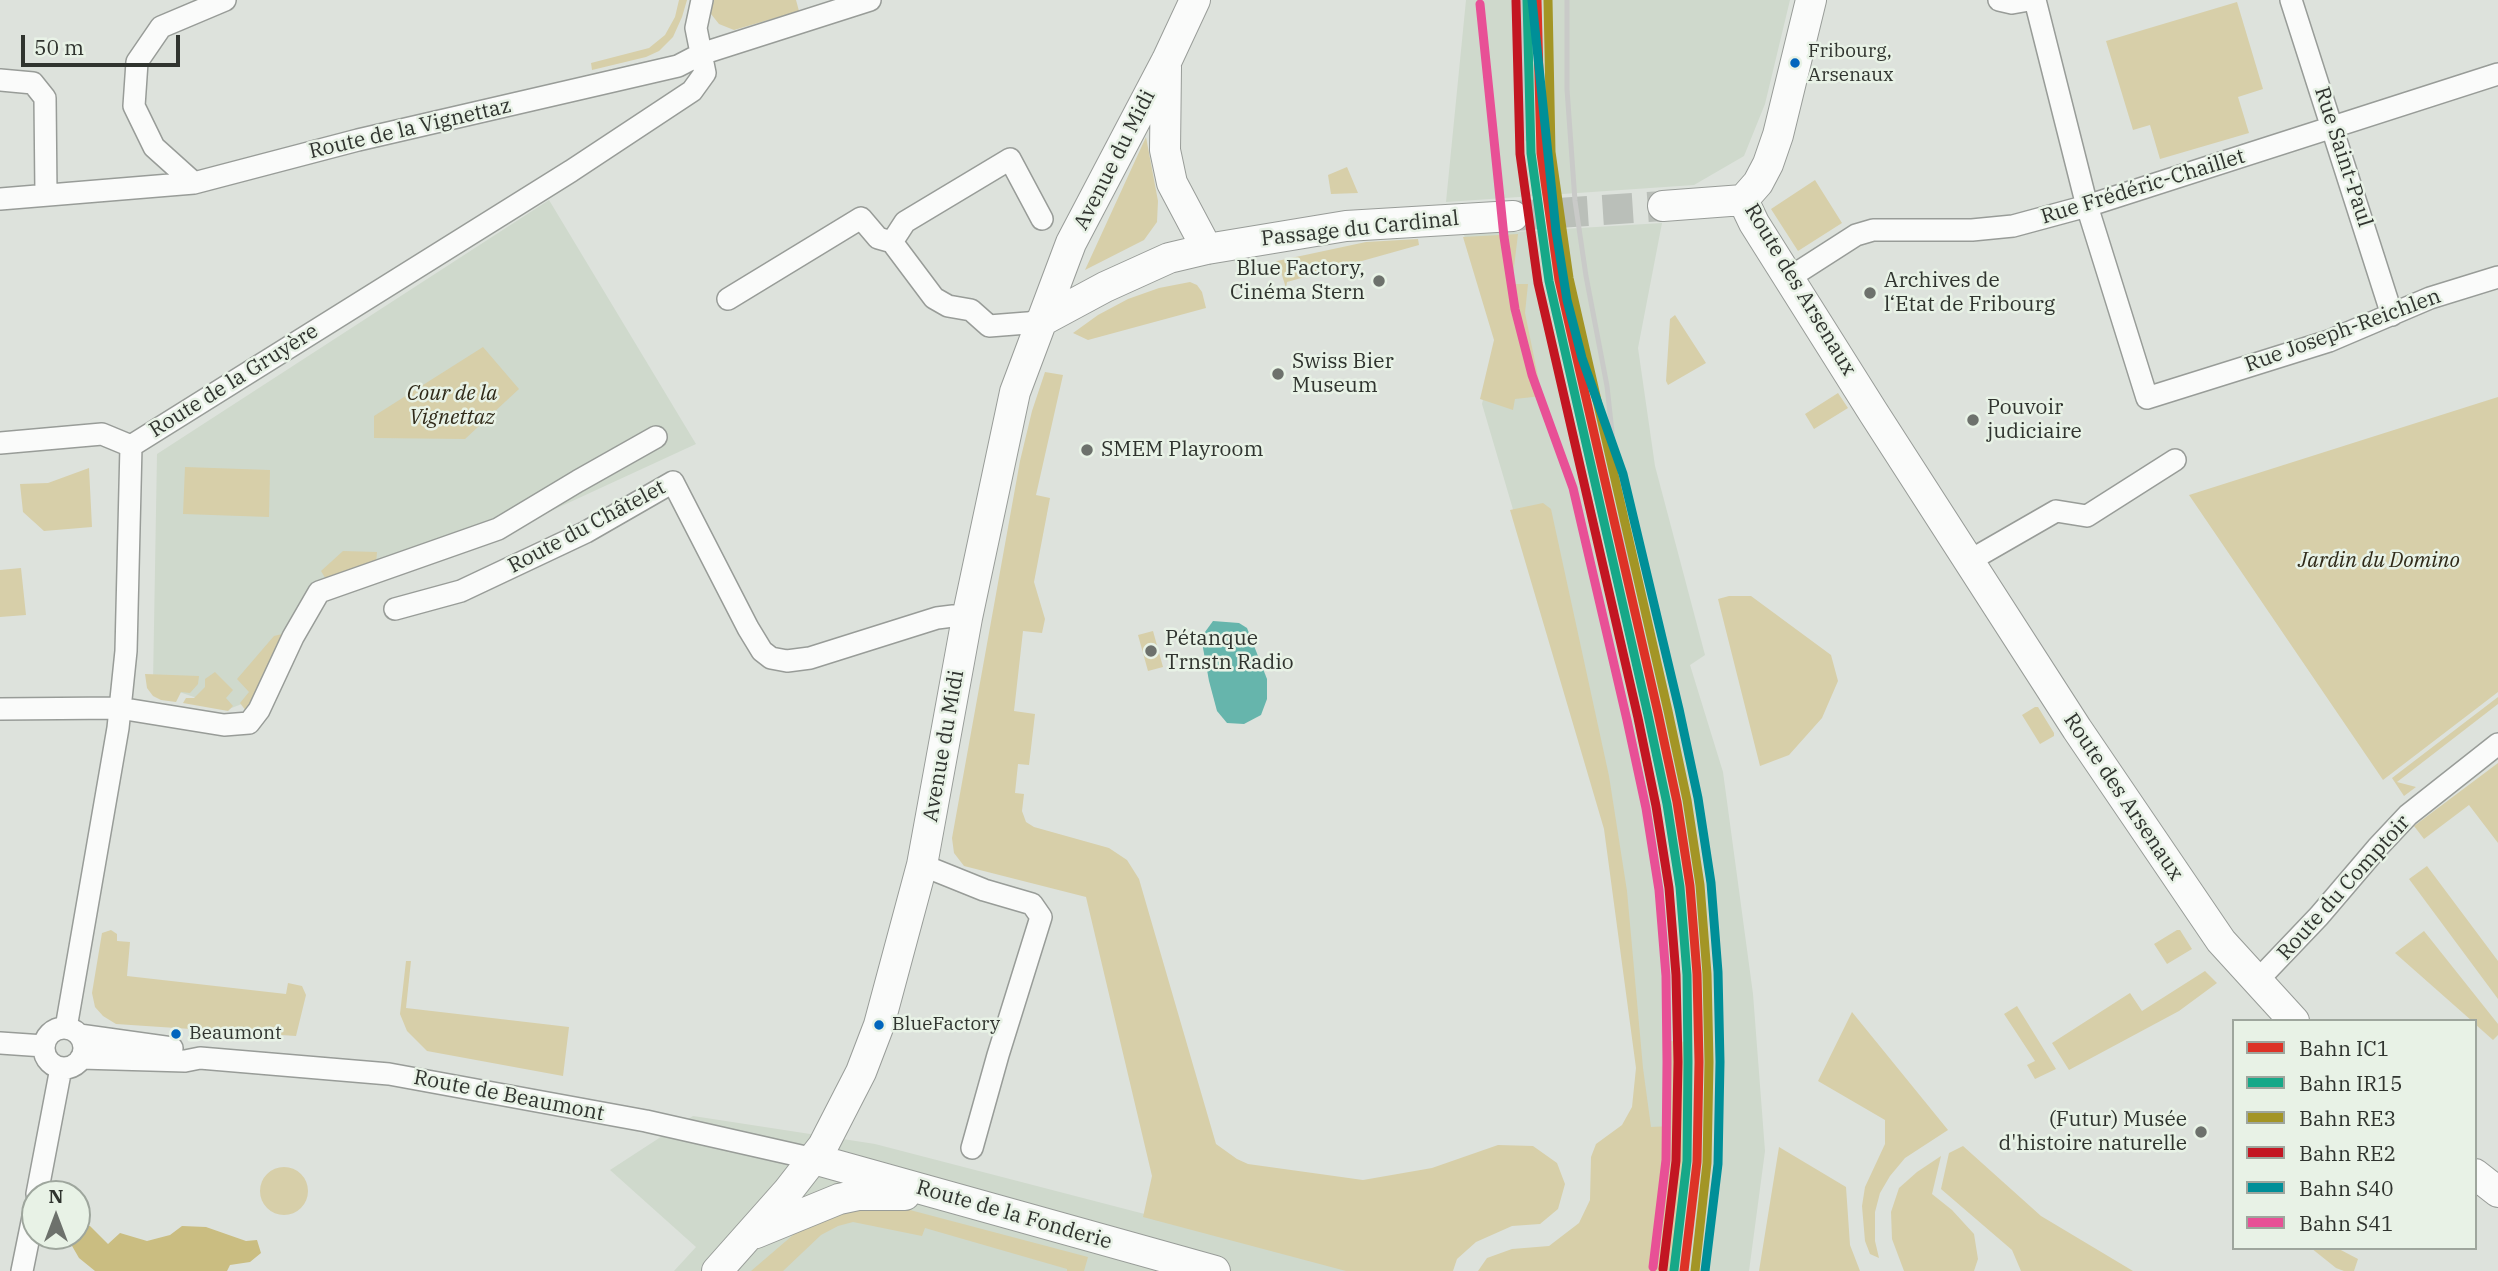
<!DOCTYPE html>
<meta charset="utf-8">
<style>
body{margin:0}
#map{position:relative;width:2498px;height:1271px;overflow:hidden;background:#dde2dc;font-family:"IBM Plex Serif",serif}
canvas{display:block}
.legend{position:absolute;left:2232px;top:1019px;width:245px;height:231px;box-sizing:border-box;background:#e8f2e6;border:2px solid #9ea69d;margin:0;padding:9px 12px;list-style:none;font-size:21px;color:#30342f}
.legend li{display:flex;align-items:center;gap:14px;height:35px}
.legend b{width:35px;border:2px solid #9ea69d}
.north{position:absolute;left:21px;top:1180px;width:70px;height:70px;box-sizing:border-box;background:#e8f2e6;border:2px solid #9ea69d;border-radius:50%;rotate:0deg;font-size:19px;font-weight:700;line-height:28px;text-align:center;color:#30342f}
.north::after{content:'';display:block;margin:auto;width:24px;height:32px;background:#6d716c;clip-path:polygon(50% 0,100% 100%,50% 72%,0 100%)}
.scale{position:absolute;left:21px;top:35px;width:159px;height:32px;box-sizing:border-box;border:4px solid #30342f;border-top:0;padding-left:9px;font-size:21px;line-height:24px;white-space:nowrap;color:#30342f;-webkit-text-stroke:5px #e8f2e6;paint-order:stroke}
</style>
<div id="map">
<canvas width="2498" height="1271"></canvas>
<ul class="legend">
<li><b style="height:9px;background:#dd3327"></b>Bahn IC1</li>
<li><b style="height:9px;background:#16a888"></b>Bahn IR15</li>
<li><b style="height:9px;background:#a39525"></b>Bahn RE3</li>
<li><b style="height:9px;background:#c31622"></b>Bahn RE2</li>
<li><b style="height:9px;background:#008f98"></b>Bahn S40</li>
<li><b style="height:9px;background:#e85096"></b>Bahn S41</li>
</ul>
<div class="north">N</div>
<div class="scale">50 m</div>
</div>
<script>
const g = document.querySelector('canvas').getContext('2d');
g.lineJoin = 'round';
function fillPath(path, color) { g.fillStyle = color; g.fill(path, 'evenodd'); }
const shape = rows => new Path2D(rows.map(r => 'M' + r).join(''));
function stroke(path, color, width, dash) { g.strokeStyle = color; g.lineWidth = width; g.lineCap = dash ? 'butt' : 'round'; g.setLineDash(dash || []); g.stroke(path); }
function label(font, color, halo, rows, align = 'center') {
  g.font = font + ' "IBM Plex Serif",serif'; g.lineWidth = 5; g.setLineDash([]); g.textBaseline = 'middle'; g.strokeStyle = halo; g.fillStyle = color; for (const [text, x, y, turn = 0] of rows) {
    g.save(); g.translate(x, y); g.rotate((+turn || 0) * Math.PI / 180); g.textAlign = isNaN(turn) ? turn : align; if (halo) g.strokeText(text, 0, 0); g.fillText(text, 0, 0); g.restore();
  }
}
const built = shape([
 [1466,0,1790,0,1765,104,1744,156,1694,185,1446,202],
 [549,200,696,444,503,533,388,559,310,584,257,698,229,709,153,683,157,454],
 [1662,223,1638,348,1655,466,1705,655,1690,665,1723,772,1753,994,1765,1151,1749,1271,1642,1271,1656,1195,1607,829,1482,404,1497,339,1464,235],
 [693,1116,875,1144,1364,1271,674,1271,696,1247,610,1170]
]);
const green = shape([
 [679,0,687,0,682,17,673,37,659,51,646,57,592,70,591,63,649,48,665,35,675,17],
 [710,0,796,0,799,11,734,30,719,24,711,14],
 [2237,2,2263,89,2238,97,2249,133,2160,159,2150,125,2133,130,2106,41],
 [1146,137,1158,201,1157,222,1144,240,1085,270],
 [1347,167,1358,193,1331,194,1328,175],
 [1815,180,1842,223,1798,251,1771,209],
 [1518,234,1512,284,1528,284,1525,313,1542,396,1515,399,1513,410,1480,399,1494,340,1463,237],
 [1418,239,1419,245,1287,282,1286,288,1281,272,1269,275,1272,265,1277,261,1366,242],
 [1190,282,1197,285,1202,292,1206,308,1088,340,1073,333,1098,315,1128,299,1159,288],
 [1675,315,1706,363,1668,385,1666,381,1670,319],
 [483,347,519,389,465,439,374,438,374,416],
 [1045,372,1063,375,1036,495,1050,498,1034,582,1045,619,1042,633,1023,631,1014,711,1035,714,1029,765,1018,764,1015,793,1024,794,1022,811,1026,822,1034,827,1109,848,1127,860,1139,879,1216,1144,1237,1159,1248,1164,1363,1180,1432,1168,1498,1145,1533,1146,1557,1163,1565,1184,1558,1209,1540,1224,1512,1226,1476,1242,1457,1259,1453,1271,1346,1271,1143,1217,1152,1176,1086,897,964,866,954,853,952,838,1020,461,1032,411],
 [1838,393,1848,408,1814,429,1805,414],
 [2498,397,2498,692,2383,780,2189,495],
 [185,467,270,470,269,517,183,514],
 [89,468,92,527,44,531,23,512,20,484,48,483],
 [1543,503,1551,509,1609,776,1627,891,1643,1068,1651,1127,1671,1126,1671,1041,1686,1042,1686,1158,1672,1271,1478,1271,1487,1258,1512,1249,1549,1246,1579,1223,1590,1200,1591,1157,1596,1144,1622,1125,1632,1107,1636,1068,1604,829,1510,510],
 [343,551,377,552,376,564,327,581,321,571],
 [21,568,26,615,0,617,0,570],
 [1729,596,1751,596,1831,655,1838,681,1822,718,1789,755,1760,766,1718,599],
 [1153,631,1163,667,1148,671,1138,635],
 [282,634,284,643,259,699,246,711,240,703,249,692,237,679,274,636],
 [215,672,233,690,226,698,233,706,228,711,183,703,186,698,194,698,205,687,205,679],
 [145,674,199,676,198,684,190,693,181,692,176,702,161,700,153,696,147,688],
 [2498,697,2498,704,2397,782,2416,787,2404,796,2392,778],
 [2035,707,2038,707,2054,733,2054,736,2040,744,2022,715],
 [2498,763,2498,843,2469,805,2424,839,2414,826],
 [2427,866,2498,961,2498,999,2409,879],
 [111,930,117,934,117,941,130,942,127,976,286,994,288,983,302,986,306,995,296,1036,116,1024,103,1016,95,1007,92,993,102,933],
 [2177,930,2180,930,2192,949,2167,964,2154,944],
 [2424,931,2498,1024,2498,1035,2493,1040,2475,1024,2475,1021,2472,1021,2395,953],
 [406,961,411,961,406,1008,569,1027,563,1076,427,1051,407,1031,400,1014],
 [2205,971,2217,983,2179,1011,2069,1070,2052,1043,2130,993,2142,1011],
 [2017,1006,2056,1069,2035,1079,2027,1065,2035,1061,2004,1014],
 [1852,1012,1948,1130,1905,1158,1890,1176,1880,1193,1875,1212,1875,1241,1879,1258,1870,1254,1865,1241,1862,1206,1865,1187,1885,1144,1885,1120,1818,1081],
 [1963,1146,2041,1216,2133,1271,2021,1271,2012,1250,1941,1189,1949,1153],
 [1779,1147,1846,1187,1850,1245,1860,1271,1759,1271],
 [1941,1156,1932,1194,1952,1210,1974,1234,1978,1259,1974,1271,1904,1271,1892,1239,1891,1212,1899,1188,1917,1172],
 '260 1191a24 24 0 1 1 48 0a24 24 0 1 1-48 0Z',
 [885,1208,910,1210,1088,1257,1084,1271,1067,1271,1067,1269,925,1228,922,1236,853,1222,838,1226,821,1235,783,1271,751,1271,800,1229,824,1218,858,1210],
 [2311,1248,2337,1248,2358,1259,2354,1271,2344,1271,2336,1268]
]);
const forest = shape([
 [77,1226,90,1226,108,1244,120,1233,147,1241,170,1235,182,1226,206,1227,246,1241,257,1240,261,1253,250,1262,230,1265,227,1271,95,1271,79,1258,68,1239,68,1236,77,1236]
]);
const water = shape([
 [1213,621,1239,623,1247,628,1267,679,1267,699,1261,715,1244,724,1227,723,1217,711,1209,681,1203,648,1205,632]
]);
const secondaryTunnel = shape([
 [1513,216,1663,206]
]);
const street = shape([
 [1999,0,2012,3,2029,0],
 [2035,0,2087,206,2147,398,2329,341,2430,298,2498,277],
 [2291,0,2392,315],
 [0,80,33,83,45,98,46,194],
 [194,183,154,147,134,106,137,62,161,27,225,0],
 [0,199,194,183,358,140,678,66,701,54,870,0],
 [892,242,934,298,948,306,971,310,989,326,1040,322],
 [1789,278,1856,235,1873,230,1972,230,2013,226,2087,206,2498,74],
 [728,299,861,218,878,238,892,242,905,222,1010,159,1042,219],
 [0,443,102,434,131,446],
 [131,446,571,171,692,91,705,73,696,28,702,0],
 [1969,561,2056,511,2087,516,2175,460],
 [395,609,461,591,586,532,673,482,748,628,762,651,771,658,787,661,810,658,937,618,953,616,967,618],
 [0,709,119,708,224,725,249,723,259,710,293,637,319,592,498,529,578,481,656,437],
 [922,865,984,890,1032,904,1041,917,998,1055,972,1148],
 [2257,981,2319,916,2377,848,2408,815,2498,744],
 [66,1028,118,728,126,651,131,446],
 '44 1048a20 20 0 1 1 40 0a20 20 0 1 1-40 0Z',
 [79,1035,172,1048],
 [0,1043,44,1046],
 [81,1058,185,1061,200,1058,389,1074,646,1121,814,1159],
 [37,1194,61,1068],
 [22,1271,35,1207]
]);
const secondary = shape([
 [1166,67,1165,150,1172,183,1207,249],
 [1743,200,1754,223,1873,412,2077,729,2221,941,2294,1021],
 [1743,200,1758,183,1768,164,1778,135,1811,0],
 [1663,206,1743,200],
 [1040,322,1105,287,1169,258,1207,249,1346,226,1513,216],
 [814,1159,1215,1271],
 [2475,1174,2498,1192],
 [756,1233,839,1199,858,1195,905,1195],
 [717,1271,788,1191,823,1146,861,1072,879,1025,922,865,967,618,1015,392,1071,243,1167,60,1195,0]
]);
const rail = shape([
 [1523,0,1523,89,1527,139],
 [1567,0,1567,89,1575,201,1586,276,1607,386,1623,534,1637,625]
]);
const rail1 = shape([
 [1537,0,1541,153,1559,280,1658,713,1677,802,1690,886,1697,974,1699,1062,1697,1162,1684,1271]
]);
const rail2 = shape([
 [1527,0,1531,153,1549,281,1648,715,1667,804,1680,887,1687,975,1688,1062,1687,1161,1674,1270]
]);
const rail3 = shape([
 [1548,0,1551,152,1569,278,1668,711,1687,800,1700,885,1707,974,1709,1062,1707,1163,1695,1271]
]);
const rail4 = shape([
 [1516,1,1520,154,1538,283,1638,718,1656,806,1669,888,1676,975,1678,1062,1676,1161,1663,1269]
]);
const rail5 = shape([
 [1532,0,1556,231,1567,300,1582,358,1623,474,1679,709,1698,798,1711,883,1718,972,1720,1062,1718,1164,1705,1271]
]);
const rail6 = shape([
 [1480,4,1504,237,1515,309,1532,375,1573,488,1627,720,1646,808,1659,890,1666,976,1667,1062,1666,1160,1653,1267]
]);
const markers = [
 [1795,63,6,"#0065bd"],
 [1379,281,7,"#6d716c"],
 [1870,293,7,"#6d716c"],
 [1278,374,7,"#6d716c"],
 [1973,420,7,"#6d716c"],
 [1087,450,7,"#6d716c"],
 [1151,651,7,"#6d716c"],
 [879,1025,6,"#0065bd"],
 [176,1034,6,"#0065bd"],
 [2201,1132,7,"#6d716c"]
];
const busNames = [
 ["Fribourg,",1808,52],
 ["Arsenaux",1808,76],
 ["BlueFactory",892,1025],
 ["Beaumont",189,1034]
];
const streetNames = [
 ["Route de la Vignettaz",410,129,-13],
 ["Rue Saint-Paul",2343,157,72],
 ["Avenue du Midi",1115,160,-63],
 ["Rue Frédéric-Chaillet",2143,187,-17],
 ["Passage du Cardinal",1360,229,-6],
 ["Route des Arsenaux",1800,290,59],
 ["Rue Joseph-Reichlen",2343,331,-20],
 ["Route de la Gruyère",234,381,-32],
 ["Route du Châtelet",587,527,-28],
 ["Avenue du Midi",944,746,-80],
 ["Route des Arsenaux",2123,797,56],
 ["Route du Comptoir",2344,888,-48],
 ["Route de Beaumont",509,1096,11],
 ["Route de la Fonderie",1014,1215,16]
];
const poiNames = [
 ["Blue Factory,",1365,269,"right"],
 ["Cinéma Stern",1365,293,"right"],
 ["Archives de",1884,281],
 ["l‘Etat de Fribourg",1884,305],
 ["Swiss Bier",1292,362],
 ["Museum",1292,386],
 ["Pouvoir",1987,408],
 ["judiciaire",1987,432],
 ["SMEM Playroom",1101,450],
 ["Pétanque",1165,639],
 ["Trnstn Radio",1165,663],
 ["(Futur) Musée",2187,1120,"right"],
 ["d'histoire naturelle",2187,1144,"right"]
];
const parkNames = [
 ["Cour de la",452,394],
 ["Vignettaz",452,418],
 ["Jardin du Domino",2379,561]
];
fillPath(built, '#cfd9cc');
fillPath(green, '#d7cfa9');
fillPath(forest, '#cabd81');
fillPath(water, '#66b5ac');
stroke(secondaryTunnel, '#babfb9', 30, [30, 15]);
stroke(street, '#989c98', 24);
stroke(secondary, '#989c98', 32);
stroke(street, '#fafbfa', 21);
stroke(secondary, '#fafbfa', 30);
stroke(rail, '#c9cac8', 5);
stroke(rail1, '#dd3327', 9);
stroke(rail2, '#16a888', 9);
stroke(rail3, '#a39525', 9);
stroke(rail4, '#c31622', 9);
stroke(rail5, '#008f98', 9);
stroke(rail6, '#e85096', 9);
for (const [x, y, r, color] of markers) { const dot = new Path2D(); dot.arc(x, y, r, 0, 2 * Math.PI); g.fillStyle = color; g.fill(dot); stroke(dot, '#e8f2e6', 2.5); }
label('19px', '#30342f', '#e8f2e6', busNames, 'left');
label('21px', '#30342f', '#e8f2e6', streetNames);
label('21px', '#30342f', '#e8f2e6', poiNames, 'left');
label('italic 21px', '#2f2918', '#e8f2e6', parkNames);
</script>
